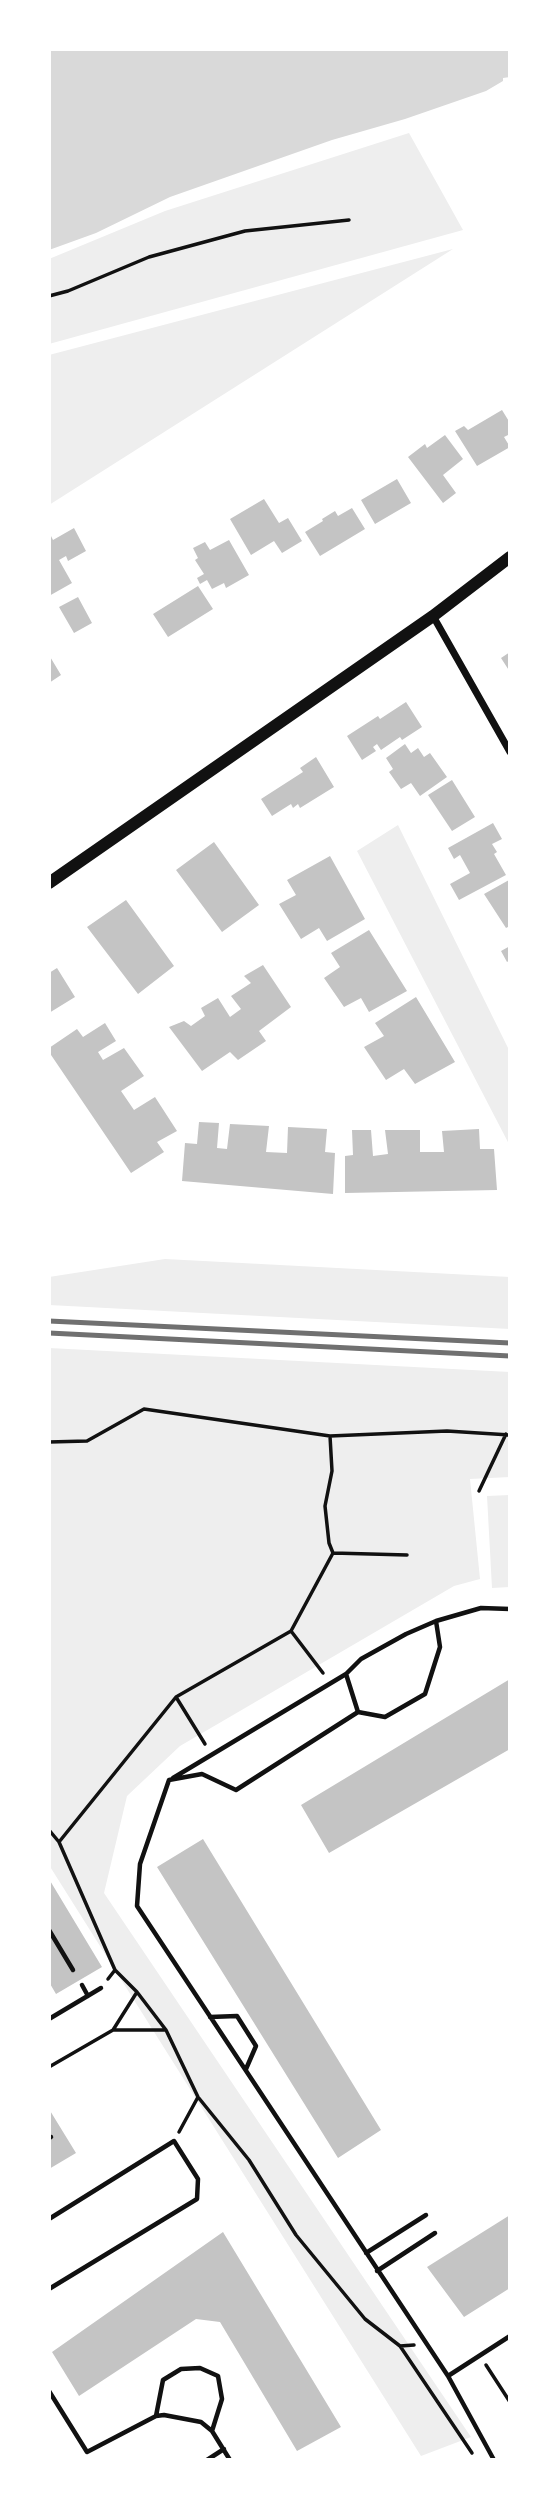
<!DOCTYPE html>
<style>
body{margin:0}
#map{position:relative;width:559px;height:2509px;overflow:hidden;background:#fff;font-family:Roboto,sans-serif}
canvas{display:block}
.frame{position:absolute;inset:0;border:51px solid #fff;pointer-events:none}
</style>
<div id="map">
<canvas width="559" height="2509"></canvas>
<div class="frame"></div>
</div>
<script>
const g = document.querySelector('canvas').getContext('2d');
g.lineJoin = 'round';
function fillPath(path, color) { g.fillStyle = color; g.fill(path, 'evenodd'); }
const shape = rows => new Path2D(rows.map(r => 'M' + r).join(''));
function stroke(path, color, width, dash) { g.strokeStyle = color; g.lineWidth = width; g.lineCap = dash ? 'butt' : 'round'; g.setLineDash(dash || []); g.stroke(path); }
const green = shape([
 [409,133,463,230,49,344,49,259,165,211],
 [453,249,49,505,49,355],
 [398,825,510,1052,510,1146,357,851],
 [165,1259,510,1277,510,1329,49,1305,49,1277],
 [49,1348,510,1372,510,1477,470,1479,480,1579,454,1586,180,1746,127,1796,104,1893,471,2437,421,2456,49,1865],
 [510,1495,510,1587,492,1588,487,1496]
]);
const water = shape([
 [49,49,510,49,510,77,503,78,503,81,486,91,405,119,332,140,170,197,96,233,49,250]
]);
const building = shape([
 [502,410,510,423,510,434,504,437,510,447,477,466,455,431,464,426,468,430],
 [445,435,463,459,443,475,456,493,443,503,408,457,425,444,427,448],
 [397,479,411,503,375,524,361,500],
 [264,499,279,523,288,518,302,541,282,553,274,541,251,555,230,519],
 [352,508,365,529,320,556,305,532,323,521,322,519,335,511,338,516],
 [74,528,86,551,68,561,66,556,59,560,72,583,49,596,49,532,53,540],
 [229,540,249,575,226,588,224,583,212,589,207,580,200,584,197,578,204,574,195,560,198,558,193,548,205,542,210,550],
 [198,586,213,609,168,637,153,614],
 [78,597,92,623,74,633,59,607],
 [510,652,510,672,501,658],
 [49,655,61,675,49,683],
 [406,702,422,727,402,740,400,737,381,750,377,744,373,747,376,751,362,760,347,736,378,716,380,719],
 [405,744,411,753,418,748,424,757,430,753,447,777,420,796,411,783,401,789,389,772,393,769,386,758],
 [316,757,334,787,300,808,298,804,293,808,291,804,272,816,261,799,303,772,300,768],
 [452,780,475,817,452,831,428,795],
 [493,823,502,839,492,844,497,852,494,854,506,875,459,900,450,884,470,873,460,855,454,859,448,848],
 [214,842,259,905,222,932,176,870],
 [330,856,365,919,327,941,319,928,301,939,279,904,296,895,287,880],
 [509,880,510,926,506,928,484,894],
 [126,900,174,966,138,994,87,927],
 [369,930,407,991,369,1012,361,998,344,1007,324,978,340,967,331,953],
 [510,946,510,960,507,962,501,951],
 [263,965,291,1007,259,1031,266,1041,238,1060,230,1052,202,1071,169,1027,184,1021,191,1026,205,1016,201,1008,218,998,230,1017,241,1009,231,996,251,983,244,976],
 [57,968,75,997,49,1013,49,973],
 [416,997,455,1062,415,1084,404,1069,386,1080,364,1047,384,1036,375,1023],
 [105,1023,116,1041,98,1052,103,1060,124,1048,144,1076,121,1091,134,1110,155,1097,177,1131,157,1142,164,1152,131,1173,49,1052,49,1048,77,1029,83,1037],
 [199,1122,219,1123,217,1148,227,1149,230,1124,269,1126,266,1152,287,1153,288,1127,327,1129,325,1152,335,1153,333,1194,182,1181,185,1143,197,1144],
 [479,1129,480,1149,494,1149,497,1190,345,1193,345,1156,353,1155,352,1130,371,1130,373,1156,388,1154,385,1130,420,1130,420,1152,444,1152,442,1131],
 [510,1679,510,1749,329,1853,301,1805],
 [203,1839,381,2130,338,2158,157,1867],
 [49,1879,102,1967,56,1994,49,1982],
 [49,2109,76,2153,49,2169],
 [510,2215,510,2288,464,2317,427,2267],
 [223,2232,341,2427,297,2451,220,2322,196,2319,79,2396,52,2352]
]);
const path = shape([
 [49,296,68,291,149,257,245,231,349,220],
 [330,1436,447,1431,510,1435],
 [49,1442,87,1441,144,1409,330,1436,332,1471,325,1506,329,1543,333,1553,291,1631,323,1673],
 [479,1491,506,1434],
 [333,1553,407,1555],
 [176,1697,205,1744],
 [49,1830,59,1842,115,1970],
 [59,1842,176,1697,291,1631],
 [108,1979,115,1970,137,1992,166,2030,198,2097,249,2160,296,2235,365,2319,400,2346,414,2345],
 [113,2030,166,2030],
 [49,2067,113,2030,137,1992],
 [179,2132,198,2097],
 [400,2346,472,2453],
 [486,2365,510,2402]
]);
const service = shape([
 [436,1621,440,1647,425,1694,385,1717,358,1712,346,1674,361,1659,406,1634,436,1621,481,1608,510,1609],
 [358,1712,236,1790,202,1774,169,1780,140,1864,137,1906,448,2376,494,2460],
 [173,1778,346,1674],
 [49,1930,73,1970],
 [82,1985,88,1996],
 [210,2017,237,2016,256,2046,246,2069],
 [49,2019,101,1988],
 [49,2138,51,2137],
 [49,2219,174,2141,198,2179,197,2199,49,2289],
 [366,2253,426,2215],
 [377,2271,435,2233],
 [448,2376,510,2336],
 [49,2391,87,2452,156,2416,164,2415,201,2422,212,2431,230,2460],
 [156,2416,163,2380,181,2369,200,2368,218,2376,222,2399,212,2431],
 [207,2460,224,2449]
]);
const minor = shape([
 [433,616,510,752]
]);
const secondary = shape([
 [49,883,433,616,510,557]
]);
const rail = shape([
 [49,1321,510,1343],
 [49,1333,510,1356]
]);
fillPath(green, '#eee');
fillPath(water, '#d9d9d9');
fillPath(building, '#c4c4c4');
stroke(path, '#111', 3.5);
stroke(service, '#111', 4.5);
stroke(minor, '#111', 7);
stroke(secondary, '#111', 12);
stroke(rail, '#707070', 5);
</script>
